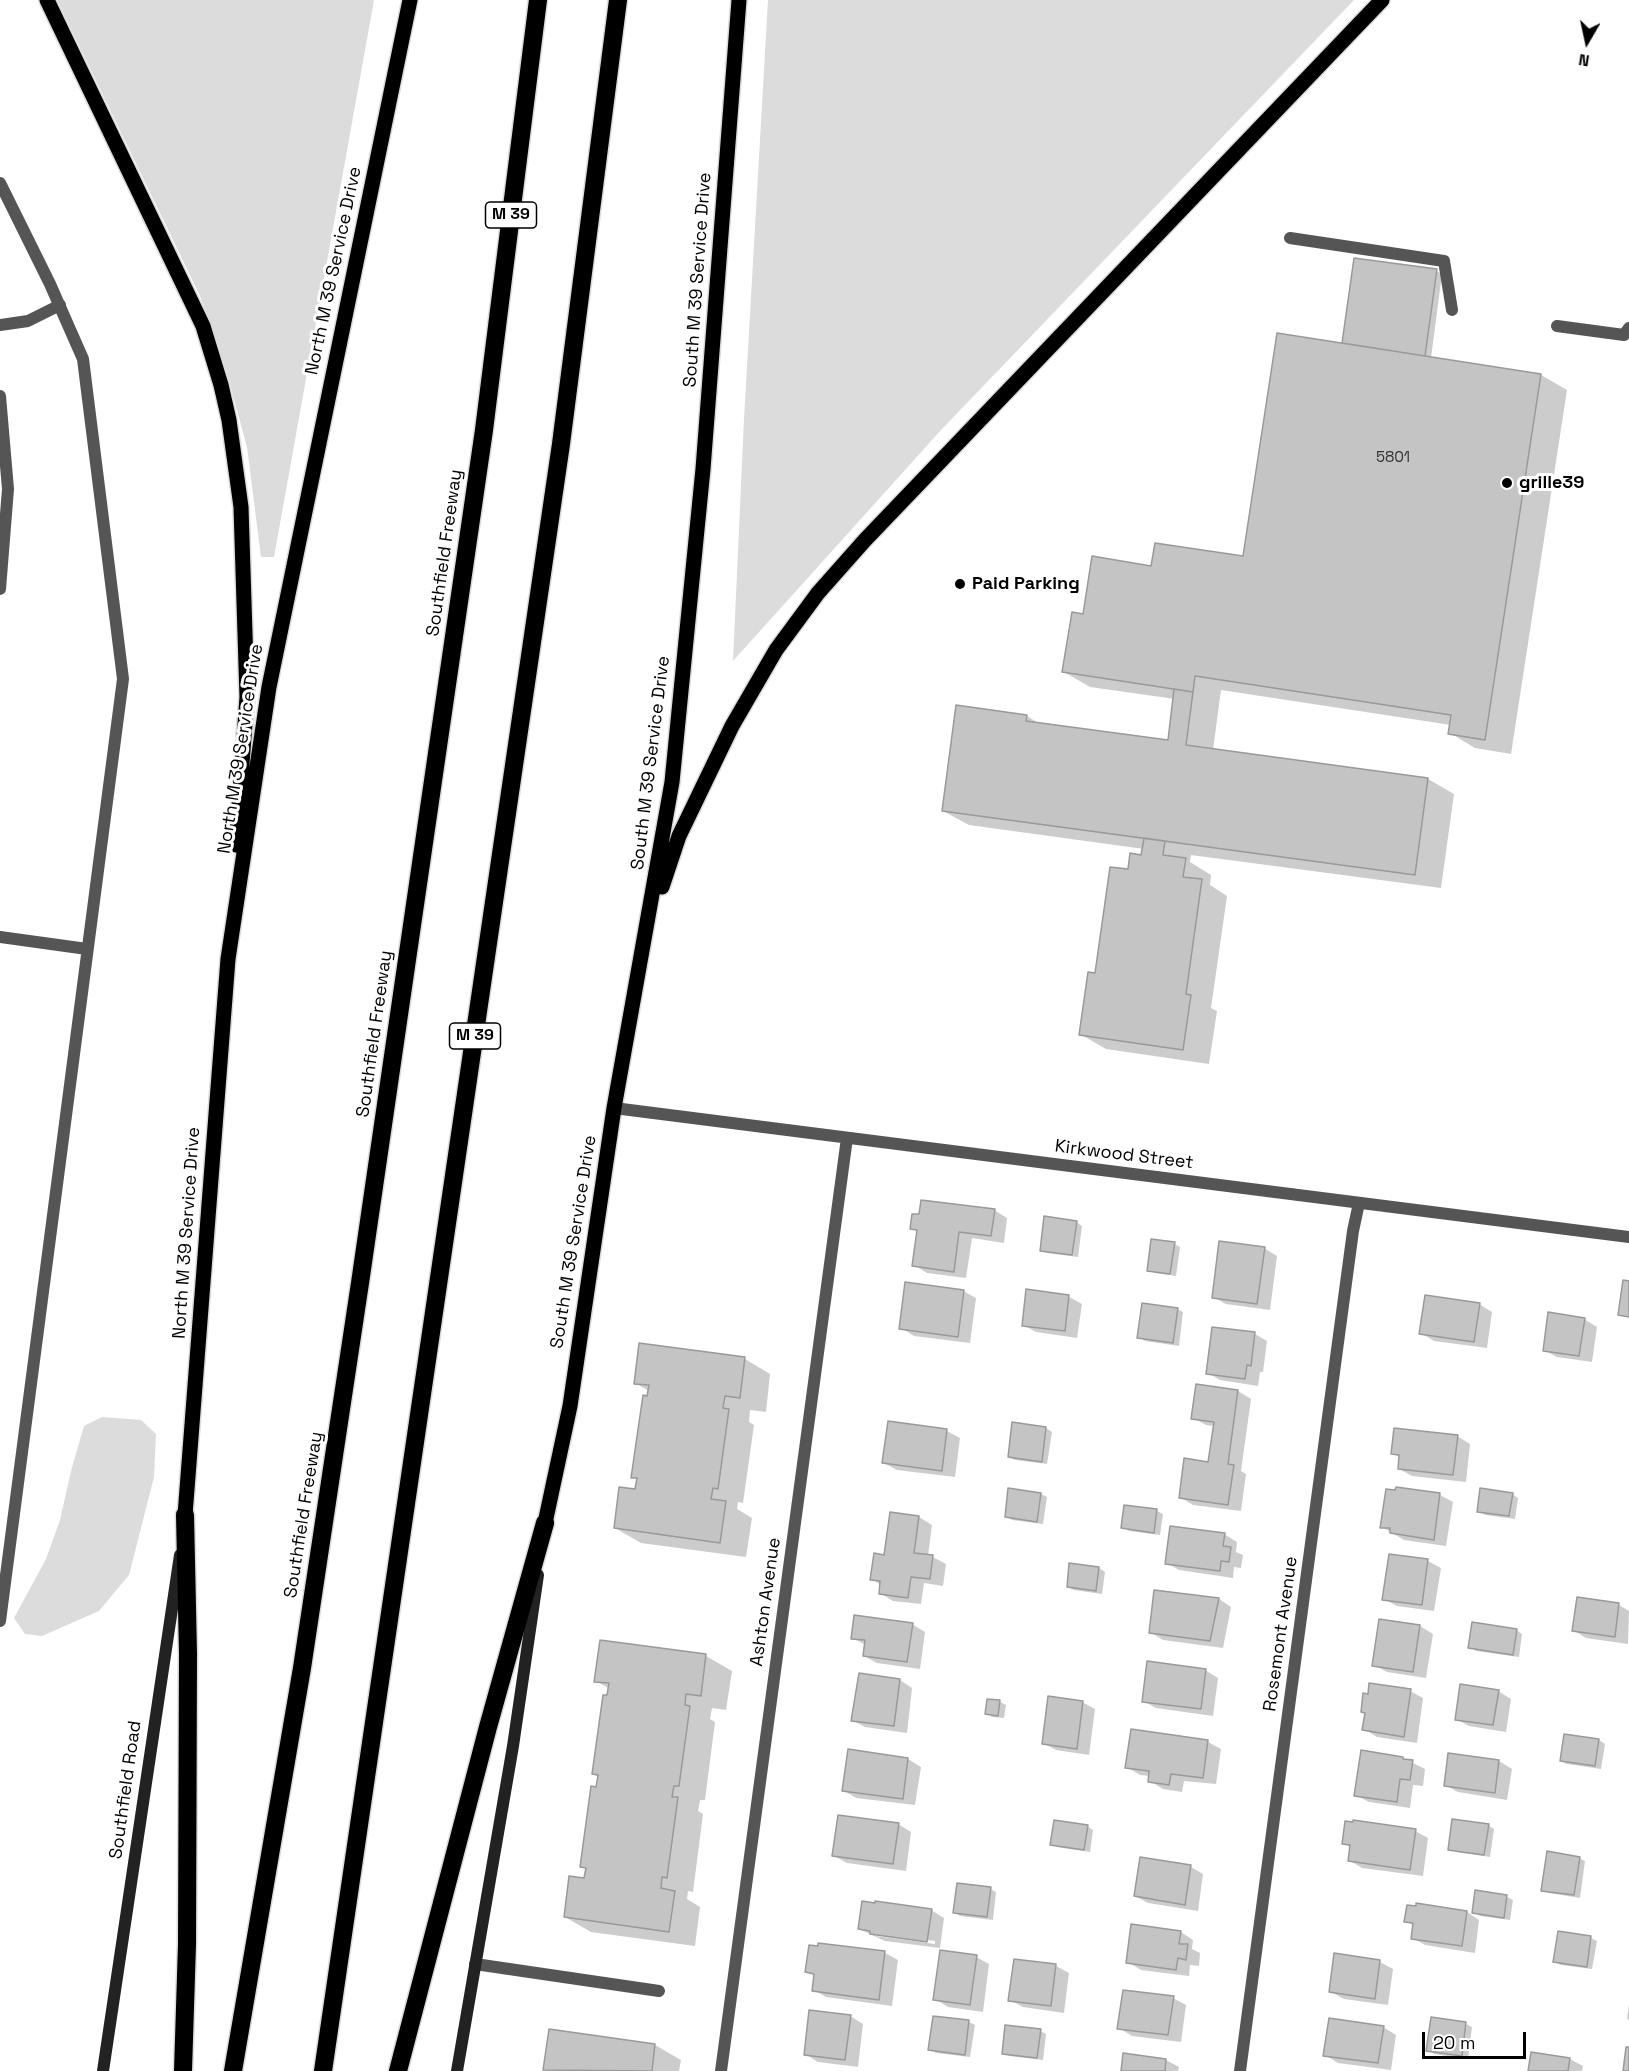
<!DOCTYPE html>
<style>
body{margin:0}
#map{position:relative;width:1629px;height:2071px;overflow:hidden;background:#fff;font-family:"Space Grotesk",sans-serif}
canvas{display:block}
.north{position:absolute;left:1557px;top:12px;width:60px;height:60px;-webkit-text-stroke:4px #fff;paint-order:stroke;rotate:189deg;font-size:16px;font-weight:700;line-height:24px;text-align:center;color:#000}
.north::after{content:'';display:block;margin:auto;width:21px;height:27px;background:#000;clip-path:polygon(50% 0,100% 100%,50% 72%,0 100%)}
.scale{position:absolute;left:1422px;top:2032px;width:104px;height:27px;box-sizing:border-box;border:3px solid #000;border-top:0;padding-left:8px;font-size:18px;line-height:21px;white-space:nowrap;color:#000;-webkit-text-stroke:4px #fff;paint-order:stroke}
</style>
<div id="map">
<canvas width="1629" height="2071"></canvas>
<div class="north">N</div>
<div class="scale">20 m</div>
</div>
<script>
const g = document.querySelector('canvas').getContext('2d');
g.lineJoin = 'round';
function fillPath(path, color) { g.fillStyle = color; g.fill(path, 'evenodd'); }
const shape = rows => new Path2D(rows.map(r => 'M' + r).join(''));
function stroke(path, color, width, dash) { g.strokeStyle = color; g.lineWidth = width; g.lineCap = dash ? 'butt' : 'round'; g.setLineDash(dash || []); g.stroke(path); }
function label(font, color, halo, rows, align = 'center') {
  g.font = font + ' "Space Grotesk",sans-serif'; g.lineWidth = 6; g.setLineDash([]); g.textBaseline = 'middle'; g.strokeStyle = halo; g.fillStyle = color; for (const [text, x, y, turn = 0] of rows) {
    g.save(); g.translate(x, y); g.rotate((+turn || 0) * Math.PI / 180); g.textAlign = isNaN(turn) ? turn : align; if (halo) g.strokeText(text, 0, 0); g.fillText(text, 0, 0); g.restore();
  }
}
const green = shape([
 [57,0,374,0,274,557,261,557,247,447,226,370,200,296],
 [768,0,1354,0,941,430,733,661,744,419],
 [102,1417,141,1420,156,1434,154,1477,129,1575,99,1611,42,1636,25,1634,14,1618,46,1559,60,1520,71,1471,84,1426]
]);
const shadow = shape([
 [1355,259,1436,271,1442,274,1431,358,1541,375,1567,390,1511,754,1475,748,1450,733,1451,725,1221,690,1213,750,1428,779,1454,794,1441,888,1191,855,1190,862,1211,875,1210,885,1227,896,1211,1008,1217,1011,1209,1064,1106,1049,1080,1034,1097,974,1129,871,1142,857,1144,849,969,825,943,811,1027,716,1041,725,1169,742,1175,699,1090,687,1064,672,1085,615,1152,568,1244,558,1343,345],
 [994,1210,1007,1218,1004,1243,972,1238,966,1278,927,1273,914,1265,918,1232,912,1228],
 [1076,1222,1082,1226,1078,1257,1047,1253,1042,1250],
 [1174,1244,1180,1247,1176,1276,1155,1273,1149,1270],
 [1264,1248,1277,1256,1270,1310,1226,1304,1213,1297],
 [963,1291,976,1298,970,1343,914,1336,901,1328],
 [1028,1291,1069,1297,1082,1304,1077,1338,1036,1332,1023,1325],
 [1479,1304,1492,1312,1487,1348,1434,1341,1421,1333],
 [1177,1309,1183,1312,1179,1346,1145,1341,1139,1337],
 [1584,1319,1597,1327,1592,1362,1557,1357,1544,1350],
 [1255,1334,1267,1341,1263,1372,1260,1372,1258,1386,1220,1380,1208,1373],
 [745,1359,770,1374,766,1412,750,1410,749,1422,754,1425,743,1503,738,1502,737,1509,752,1518,746,1557,641,1543,615,1528,636,1491,638,1480,633,1477,649,1391,635,1383],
 [1238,1391,1251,1399,1241,1471,1246,1474,1241,1511,1193,1505,1180,1497,1209,1463,1214,1426,1206,1425,1193,1418],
 [889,1423,947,1431,960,1438,955,1477,897,1470,884,1463],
 [1046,1428,1052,1432,1047,1464,1015,1460,1009,1457],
 [1457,1436,1470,1444,1466,1482,1412,1476,1399,1469,1401,1458,1392,1453],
 [1041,1494,1047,1497,1043,1524,1012,1520,1006,1516],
 [1512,1494,1518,1498,1515,1519,1485,1515,1479,1511],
 [1440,1495,1453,1502,1446,1546,1404,1540,1382,1527],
 [1126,1507,1157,1511,1163,1514,1160,1535,1129,1531,1123,1527],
 [919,1517,932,1525,928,1556,933,1557,946,1564,943,1586,924,1583,921,1604,893,1601,880,1593,881,1585,872,1579,885,1557],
 [1224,1534,1237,1542,1236,1552,1243,1555,1241,1568,1234,1567,1233,1578,1179,1570,1167,1563],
 [1390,1555,1428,1561,1441,1568,1434,1611,1397,1606,1384,1599],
 [1099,1568,1105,1572,1102,1594,1074,1590,1068,1587],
 [1219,1599,1231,1607,1223,1648,1163,1640,1150,1632],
 [1578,1599,1619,1605,1629,1611,1628,1644,1586,1638,1573,1630],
 [912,1624,925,1632,920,1669,877,1663,864,1656,866,1645,852,1638],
 [1420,1626,1433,1634,1426,1678,1387,1672,1374,1665],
 [1516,1630,1522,1634,1519,1657,1476,1651,1470,1647],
 [706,1656,732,1671,726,1710,712,1708,710,1719,715,1722,705,1800,700,1800,698,1811,703,1814,693,1892,688,1891,687,1899,700,1907,695,1946,591,1932,565,1917,585,1880,587,1869,582,1866,598,1789,599,1777,593,1774,610,1689,596,1681],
 [1205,1670,1218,1678,1213,1716,1156,1708,1143,1701],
 [900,1680,912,1688,907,1733,865,1727,852,1720],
 [1410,1691,1423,1698,1417,1743,1377,1737,1364,1729,1366,1714,1362,1712],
 [1498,1691,1511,1699,1506,1732,1469,1726,1456,1719],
 [988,1700,1000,1702,1006,1705,1004,1718,992,1717,986,1713],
 [1082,1702,1095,1709,1089,1755,1056,1750,1043,1743],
 [1565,1736,1599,1740,1605,1744,1601,1769,1567,1764,1561,1761],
 [1208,1742,1221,1749,1216,1784,1184,1781,1182,1792,1163,1789,1150,1781,1150,1776,1140,1775,1127,1767],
 [1403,1758,1425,1769,1423,1786,1413,1785,1410,1808,1369,1802,1356,1795],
 [908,1759,921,1767,915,1805,856,1798,843,1790],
 [1499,1761,1512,1769,1507,1800,1458,1792,1445,1785],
 [898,1824,911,1832,906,1871,847,1863,834,1856],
 [1488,1825,1494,1829,1490,1857,1456,1852,1450,1849],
 [1087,1826,1093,1830,1090,1852,1057,1847,1051,1844],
 [1415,1831,1428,1838,1423,1876,1362,1868,1349,1860,1351,1848,1343,1843],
 [1579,1858,1585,1861,1580,1898,1549,1893,1543,1890],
 [1191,1867,1203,1874,1198,1911,1148,1903,1135,1896],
 [990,1889,996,1892,993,1920,960,1916,954,1912],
 [1507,1897,1513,1900,1510,1920,1480,1916,1474,1912],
 [931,1910,944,1918,940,1948,885,1941,859,1929],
 [873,1933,935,1941,935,1944,876,1936],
 [1467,1912,1479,1920,1475,1953,1425,1945,1413,1938,1414,1926,1406,1921],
 [1181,1932,1193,1940,1192,1949,1200,1953,1199,1966,1190,1965,1189,1976,1141,1970,1128,1962],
 [1591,1938,1597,1941,1592,1969,1561,1965,1555,1962],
 [819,1948,885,1953,898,1960,892,2006,826,1997,814,1990,815,1976,807,1971],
 [976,1957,989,1964,983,2012,948,2007,935,1999],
 [1015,1961,1056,1966,1069,1973,1064,2013,1023,2007,1010,2000],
 [1380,1962,1393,1969,1388,2005,1344,1999,1331,1992],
 [1173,1998,1186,2005,1181,2042,1132,2036,1119,2028],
 [1629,2004,1629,2020,1627,2019],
 [850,2016,863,2024,858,2067,818,2062,805,2054],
 [969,2022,975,2025,970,2057,936,2053,930,2049],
 [1466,2024,1472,2027,1468,2059,1434,2054,1428,2050],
 [1383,2027,1396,2035,1391,2070,1338,2063,1325,2055],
 [550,2030,655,2045,681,2060,679,2071,547,2071,545,2070],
 [1040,2031,1046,2034,1043,2060,1009,2056,1003,2053],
 [1125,2055,1166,2060,1179,2067,1178,2071,1123,2071],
 [1570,2059,1583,2066,1582,2071,1530,2071]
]);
const building = shape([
 [1354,258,1437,269,1425,356,1342,343,1354,258],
 [1277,333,1541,374,1485,740,1448,734,1451,715,1195,676,1193,692,1062,672,1072,612,1083,614,1092,556,1151,566,1155,543,1243,556,1277,333],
 [1174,689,1193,692,1186,745,1428,778,1415,875,942,811,956,705,1027,715,1026,721,1168,740,1174,689],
 [1144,838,1165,841,1163,855,1186,858,1183,877,1202,879,1186,994,1191,995,1183,1050,1079,1035,1088,972,1095,973,1110,867,1128,869,1130,853,1141,855,1144,838],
 [921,1200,995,1209,991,1236,959,1232,954,1272,912,1266,917,1230,910,1229,912,1214,919,1214,921,1200],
 [1044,1216,1077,1221,1072,1255,1040,1251,1044,1216],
 [1151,1239,1175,1242,1170,1274,1147,1271,1151,1239],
 [1219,1241,1265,1247,1257,1304,1212,1298,1219,1241],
 [1623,1280,1629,1281,1629,1317,1618,1315,1623,1280],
 [905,1282,964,1290,958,1337,899,1329,905,1282],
 [1026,1289,1069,1295,1065,1331,1022,1326,1026,1289],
 [1425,1295,1480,1303,1474,1342,1419,1334,1425,1295],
 [1142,1303,1178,1308,1173,1343,1137,1338,1142,1303],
 [1548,1312,1585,1318,1579,1356,1543,1351,1548,1312],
 [1212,1327,1255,1332,1251,1366,1247,1365,1245,1379,1206,1374,1212,1327],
 [639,1343,745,1357,740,1398,725,1396,723,1408,729,1409,718,1489,713,1488,711,1499,726,1501,720,1543,614,1528,619,1487,635,1489,637,1478,631,1478,643,1395,647,1396,649,1385,634,1384,639,1343],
 [1196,1384,1238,1390,1228,1464,1234,1465,1228,1505,1179,1498,1184,1458,1208,1462,1214,1422,1191,1419,1196,1384],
 [888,1421,947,1429,942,1471,882,1463,888,1421],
 [1012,1422,1046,1427,1042,1462,1008,1457,1012,1422],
 [1394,1428,1458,1435,1453,1475,1398,1469,1399,1455,1391,1454,1394,1428],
 [1396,1487,1440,1493,1434,1540,1390,1533,1390,1528,1380,1528,1386,1489,1395,1490,1396,1487],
 [1008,1488,1041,1493,1037,1522,1005,1517,1008,1488],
 [1480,1488,1513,1493,1509,1516,1477,1512,1480,1488],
 [1124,1505,1157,1509,1154,1533,1121,1528,1124,1505],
 [890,1512,919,1516,914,1553,933,1555,930,1579,911,1577,908,1598,879,1594,880,1581,870,1580,874,1553,884,1555,890,1512],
 [1170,1526,1225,1533,1223,1546,1231,1547,1229,1562,1221,1561,1220,1571,1165,1564,1170,1526],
 [1389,1554,1428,1559,1422,1605,1382,1600,1389,1554],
 [1069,1563,1099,1567,1096,1591,1067,1587,1069,1563],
 [1154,1590,1219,1598,1210,1641,1149,1633,1154,1590],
 [1577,1597,1619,1603,1615,1637,1572,1631,1577,1597],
 [854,1615,913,1623,907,1662,863,1656,865,1640,851,1639,854,1615],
 [1379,1619,1420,1625,1413,1672,1372,1666,1379,1619],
 [1472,1622,1517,1629,1513,1655,1468,1648,1472,1622],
 [600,1640,706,1654,701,1696,686,1694,685,1705,690,1706,679,1786,674,1786,672,1797,678,1797,667,1878,662,1877,661,1888,675,1891,669,1932,564,1917,569,1876,584,1878,586,1868,580,1867,591,1786,596,1787,598,1775,592,1774,603,1695,607,1695,609,1683,594,1682,600,1640],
 [1147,1661,1206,1669,1201,1709,1142,1702,1147,1661],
 [859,1673,900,1679,894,1726,851,1721,859,1673],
 [1369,1683,1411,1689,1404,1737,1362,1730,1365,1713,1361,1712,1363,1693,1368,1694,1369,1683],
 [1460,1684,1499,1690,1493,1725,1455,1720,1460,1684],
 [1048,1696,1083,1701,1077,1749,1042,1744,1048,1696],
 [987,1699,1000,1700,998,1716,985,1714,987,1699],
 [1131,1729,1208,1740,1203,1778,1171,1774,1169,1785,1148,1782,1149,1771,1125,1768,1131,1729],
 [1564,1734,1599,1739,1595,1766,1560,1761,1564,1734],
 [848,1749,908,1758,903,1799,842,1791,848,1749],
 [1361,1750,1403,1757,1403,1759,1413,1760,1410,1780,1400,1779,1397,1802,1354,1796,1361,1750],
 [1448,1753,1499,1760,1495,1793,1444,1786,1448,1753],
 [838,1815,899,1823,893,1864,832,1856,838,1815],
 [1452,1819,1489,1824,1484,1855,1448,1850,1452,1819],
 [1054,1820,1088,1825,1084,1850,1050,1845,1054,1820],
 [1353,1820,1416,1829,1410,1870,1348,1861,1350,1845,1342,1844,1345,1821,1353,1822,1353,1820],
 [1547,1851,1580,1857,1574,1895,1541,1891,1547,1851],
 [1140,1857,1191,1865,1185,1905,1134,1896,1140,1857],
 [957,1883,991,1887,987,1917,953,1913,957,1883],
 [1475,1890,1507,1895,1504,1918,1472,1913,1475,1890],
 [862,1901,875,1903,875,1901,932,1909,927,1942,870,1934,870,1931,858,1929,862,1901],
 [1416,1903,1467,1911,1462,1946,1411,1939,1413,1923,1404,1922,1407,1905,1416,1906,1416,1903],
 [1131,1924,1181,1931,1179,1944,1188,1944,1186,1960,1178,1958,1176,1970,1126,1963,1131,1924],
 [1558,1931,1591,1936,1587,1967,1553,1962,1558,1931],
 [818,1943,885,1951,879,2000,812,1991,814,1974,805,1972,809,1945,818,1946,818,1943],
 [940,1950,977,1955,970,2005,933,2000,940,1950],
 [1334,1953,1380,1960,1375,1999,1329,1992,1334,1953],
 [1014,1959,1056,1964,1051,2006,1008,2001,1014,1959],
 [1123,1990,1174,1996,1168,2035,1117,2029,1123,1990],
 [809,2010,851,2015,845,2060,804,2055,809,2010],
 [933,2016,969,2020,965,2055,928,2050,933,2016],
 [1431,2017,1466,2022,1462,2056,1426,2051,1431,2017],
 [1329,2018,1384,2026,1378,2063,1323,2056,1329,2018],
 [1005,2025,1041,2029,1037,2058,1002,2054,1005,2025],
 [549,2029,655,2044,652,2071,543,2070,549,2029],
 [1626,2047,1629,2047,1629,2071,1623,2071,1626,2047],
 [1531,2052,1570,2058,1568,2071,1528,2071,1531,2052],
 [1123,2053,1166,2059,1165,2071,1121,2071,1123,2053]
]);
const lane = shape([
 [0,183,50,284,83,359,123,679,0,1621],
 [1290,238,1444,261,1452,310],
 [0,325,28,321,60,305],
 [1557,326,1624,335,1629,328],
 [0,396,8,489,0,589],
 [0,937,87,949],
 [475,1964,659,1991]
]);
const street = shape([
 [614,1108,1629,1237],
 [721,2071,847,1138],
 [1240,2071,1353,1231,1359,1203]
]);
const secondary = shape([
 [103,2071,180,1555],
 [457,2071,513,1746,538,1575]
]);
const primary = shape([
 [47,0,203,326,221,385,229,420,241,507,247,697,236,845],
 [662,887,679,836,732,726,776,650,818,593,865,540,1382,0],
 [185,1515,228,959,269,687,410,0],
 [545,1523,570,1406,614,1108,672,782,703,469,739,0]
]);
const highway = shape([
 [183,2071,187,1944,188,1654,185,1515],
 [233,2071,302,1668,360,1283,484,430,538,0],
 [323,2071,561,444,618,0],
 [398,2071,488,1727,545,1523]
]);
const markers = [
 [1507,483,6,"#000"],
 [960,584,6,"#000"]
];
const numberNames = [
 ["5801",1393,458]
];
const shields = [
 [511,215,51],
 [475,1036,51]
];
const shieldNames = [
 ["M 39",511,215],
 ["M 39",475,1036]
];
const streetNames = [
 ["North M 39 Service Drive",334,271,-78],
 ["South M 39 Service Drive",698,280,-86],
 ["Southfield Freeway",445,553,-82],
 ["North M 39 Service Drive",241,749,-81],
 ["South M 39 Service Drive",651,763,-83],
 ["Southfield Freeway",375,1034,-82],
 ["Kirkwood Street",1124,1155,7],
 ["North M 39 Service Drive",187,1233,-86],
 ["South M 39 Service Drive",574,1242,-81],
 ["Southfield Freeway",304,1515,-81],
 ["Ashton Avenue",766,1602,-82],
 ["Rosemont Avenue",1281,1634,-82],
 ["Southfield Road",126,1790,-82]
];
const poiNames = [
 ["grille39",1519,483],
 ["Paid Parking",972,584]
];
fillPath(green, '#dcdcdc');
fillPath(shadow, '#0003');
fillPath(building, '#c4c4c4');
stroke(building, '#999', 1.5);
stroke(primary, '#dbdbdb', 18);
stroke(highway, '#dbdbdb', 21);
stroke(lane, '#555', 12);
stroke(street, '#555', 12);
stroke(secondary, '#222', 12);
stroke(primary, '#000', 15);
stroke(highway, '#000', 18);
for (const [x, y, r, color] of markers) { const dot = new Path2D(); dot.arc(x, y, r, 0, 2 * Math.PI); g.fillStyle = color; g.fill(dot); stroke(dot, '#fff', 2); }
label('15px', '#313131', null, numberNames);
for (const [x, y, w] of shields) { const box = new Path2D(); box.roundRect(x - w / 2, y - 13, w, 26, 4.5); g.fillStyle = '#fff'; g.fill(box); stroke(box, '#000', 1.5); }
label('bold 16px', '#000', null, shieldNames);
label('18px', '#000', '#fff', streetNames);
label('bold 18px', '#000', '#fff', poiNames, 'left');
</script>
